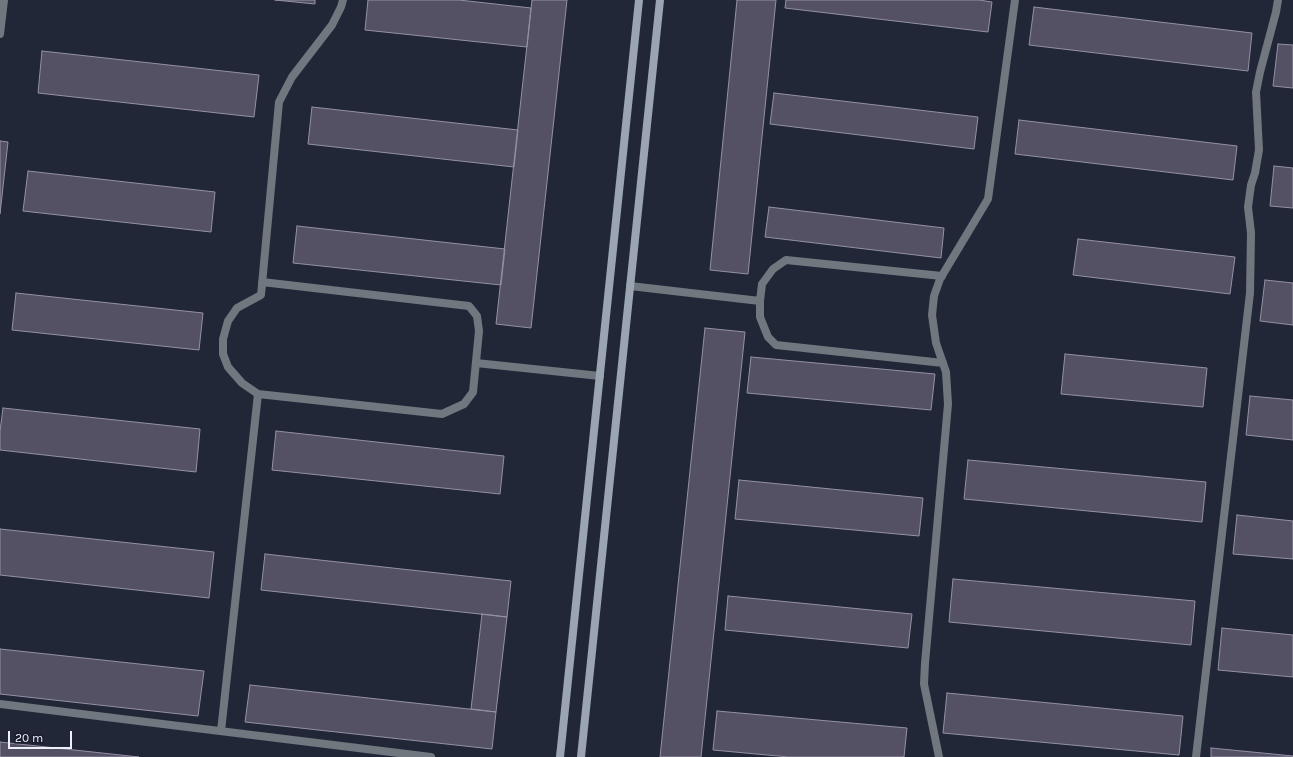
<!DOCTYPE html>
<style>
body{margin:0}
#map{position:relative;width:1293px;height:757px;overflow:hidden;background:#222737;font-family:Karla,sans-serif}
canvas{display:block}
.scale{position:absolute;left:8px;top:731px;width:64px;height:18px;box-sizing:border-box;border:2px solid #edf1fc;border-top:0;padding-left:5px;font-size:12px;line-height:14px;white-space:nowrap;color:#edf1fc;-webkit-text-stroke:3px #191d2d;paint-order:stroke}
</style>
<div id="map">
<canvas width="1293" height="757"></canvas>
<div class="scale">20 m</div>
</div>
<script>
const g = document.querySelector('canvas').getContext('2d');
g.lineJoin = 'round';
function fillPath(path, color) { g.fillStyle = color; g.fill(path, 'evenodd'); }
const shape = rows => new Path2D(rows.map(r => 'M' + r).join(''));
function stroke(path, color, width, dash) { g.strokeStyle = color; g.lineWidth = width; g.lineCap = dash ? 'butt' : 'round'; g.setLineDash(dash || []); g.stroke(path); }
const building = shape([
 [275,0,315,0,315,4,275,0],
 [368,0,459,0,531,8,527,47,365,30,368,0],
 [532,0,567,0,531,328,496,324,532,0],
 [737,0,776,0,748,274,710,270,737,0],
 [786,0,979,0,992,2,988,32,785,8,786,0],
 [1034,7,1252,33,1248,71,1029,45,1034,7],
 [1278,44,1293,45,1293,88,1273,86,1278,44],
 [42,51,259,75,254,117,38,93,42,51],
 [774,93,978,117,974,149,770,124,774,93],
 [312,107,518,130,514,167,308,144,312,107],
 [1019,120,1237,146,1233,180,1015,154,1019,120],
 [0,141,8,142,0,214,0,141],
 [1274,166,1293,168,1293,208,1270,206,1274,166],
 [28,171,215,192,211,232,23,211,28,171],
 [769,207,944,228,941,258,765,237,769,207],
 [297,226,505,249,501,285,293,263,297,226],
 [1078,239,1235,257,1230,294,1073,275,1078,239],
 [1265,280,1293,283,1293,325,1260,321,1265,280],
 [16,293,203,313,199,350,12,330,16,293],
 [705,328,745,332,701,757,660,757,705,328],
 [1065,354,1207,368,1203,407,1061,394,1065,354],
 [751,357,935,374,931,410,747,393,751,357],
 [1250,396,1293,400,1293,440,1246,435,1250,396],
 [3,408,200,429,196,472,0,450,0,431,3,408],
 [276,431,504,456,500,494,272,470,276,431],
 [968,460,1206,482,1202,522,964,499,968,460],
 [739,480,923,498,919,536,735,519,739,480],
 [1237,515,1293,521,1293,559,1233,554,1237,515],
 [0,529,214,552,209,598,0,575,0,529],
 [265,554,511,581,507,617,261,590,265,554],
 [953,579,1195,601,1191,645,949,622,953,579],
 [728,596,912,614,908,648,725,630,728,596],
 [482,614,507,617,496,712,471,709,482,614],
 [1222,628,1293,635,1293,677,1218,670,1222,628],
 [0,649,204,671,198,716,0,694,0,649],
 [250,685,496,712,492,749,245,722,250,685],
 [947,693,1183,716,1179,755,943,733,947,693],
 [717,711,907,728,904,757,789,757,713,750,717,711],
 [0,742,139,757,0,757,0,742],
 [1211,748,1293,756,1293,757,1211,757,1211,748]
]);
const lane = shape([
 [0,34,4,0],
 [942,276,786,260,773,269,762,284,760,301,760,317,768,337,776,345,943,363],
 [630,286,760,301],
 [476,363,600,376],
 [258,394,442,414,464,404,473,392,479,331,477,316,469,306,262,282],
 [0,704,431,757],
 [221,731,258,394,242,383,228,367,223,354,223,339,228,321,237,308,261,295,279,102,292,77,332,25,341,7,343,0],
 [939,757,924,684,925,663,948,404,946,372,936,343,932,315,934,296,940,279,988,199,1015,0],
 [1196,757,1250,293,1251,233,1248,207,1251,185,1255,173,1259,150,1256,92,1260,72,1276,12,1278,0]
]);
const secondary = shape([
 [560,757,639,0],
 [581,757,660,0]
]);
fillPath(building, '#545164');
stroke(building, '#9491a6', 1);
stroke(lane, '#71777f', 8);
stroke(secondary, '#9aa5b1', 8);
</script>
